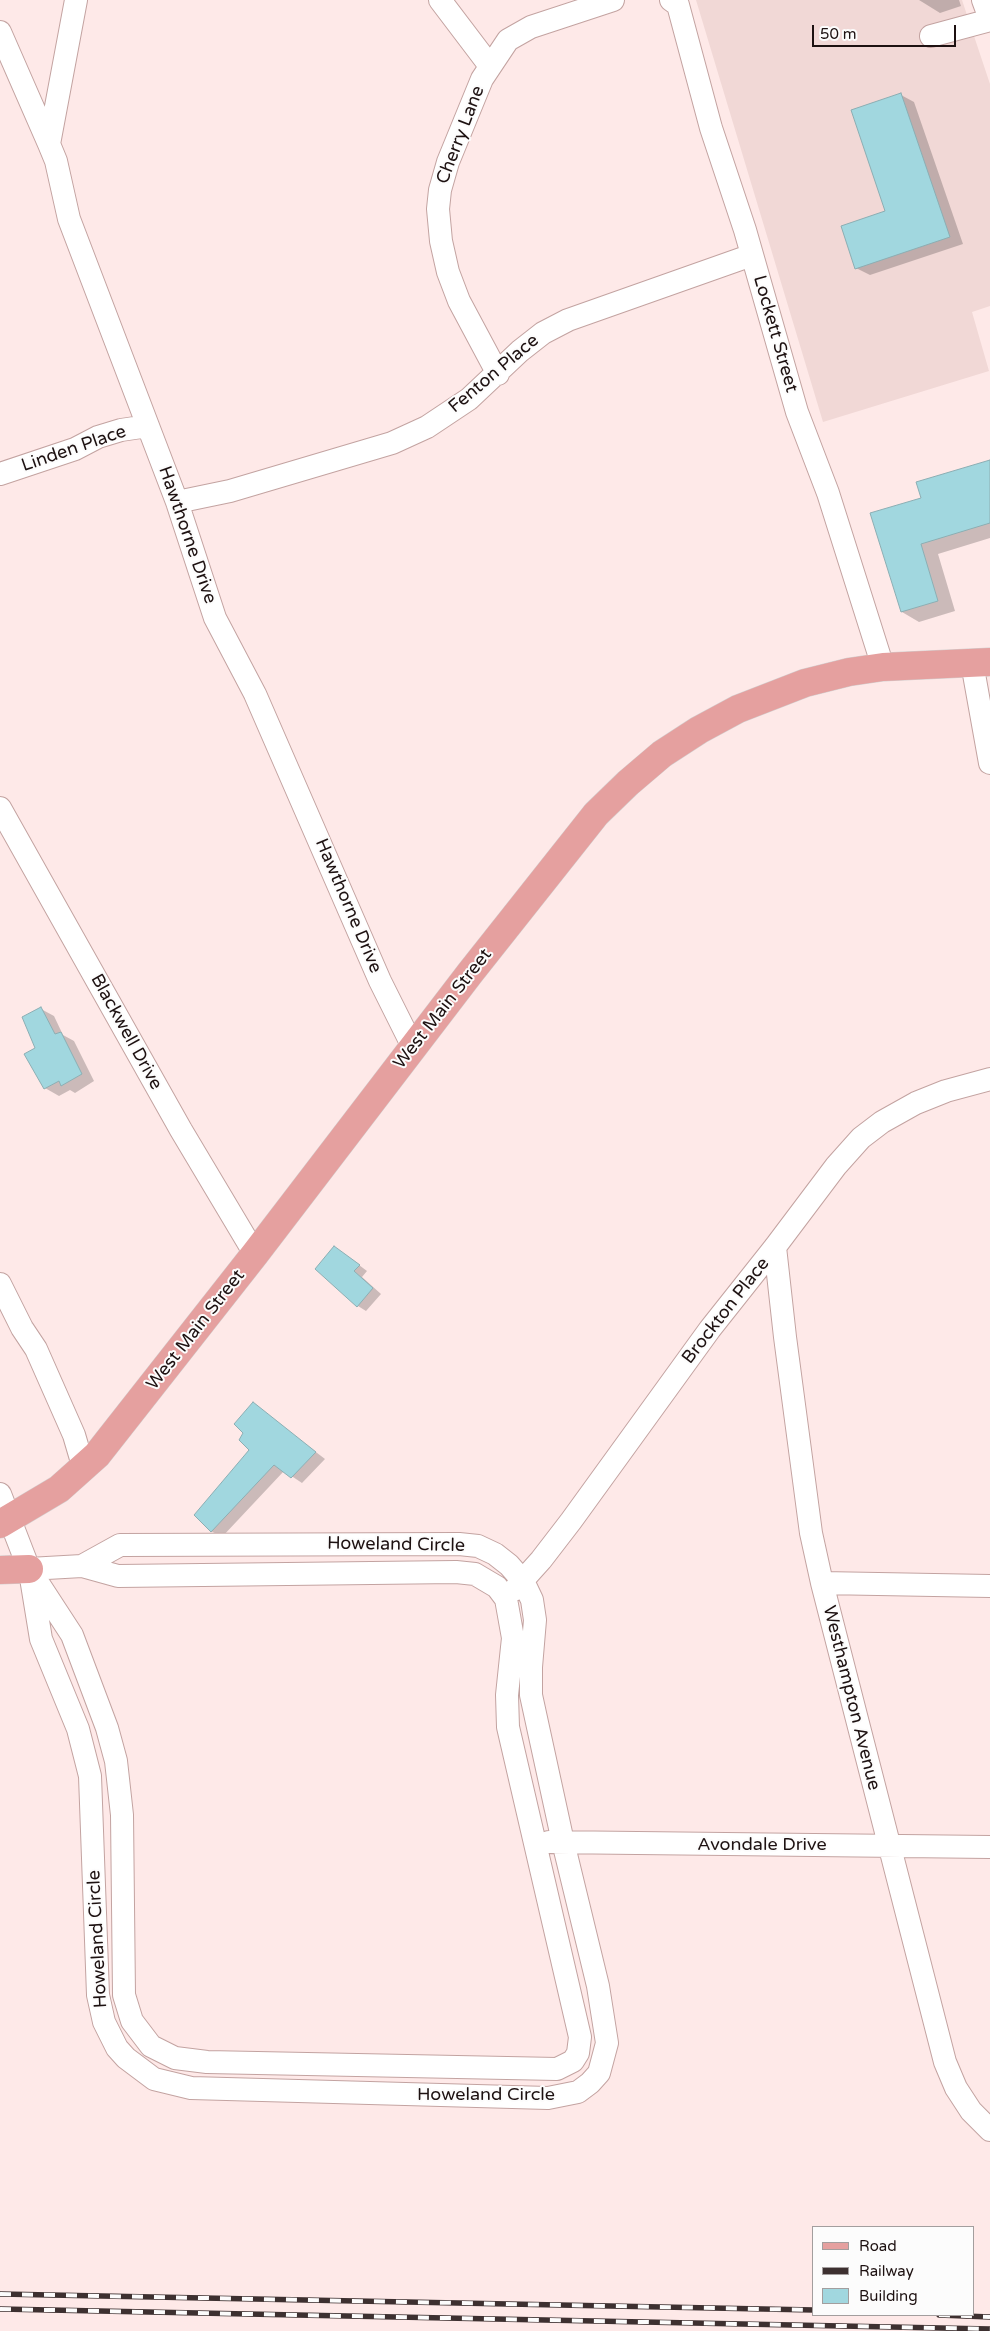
<!DOCTYPE html>
<style>
body{margin:0}
#map{position:relative;width:990px;height:2331px;overflow:hidden;background:#fee9e8;font-family:"Varela Round",sans-serif}
canvas{display:block}
.legend{position:absolute;left:812px;top:2226px;width:162px;height:90px;box-sizing:border-box;background:#fcfcfc;border:1px solid #a39e9e;margin:0;padding:6px 9px;list-style:none;font-size:15px;color:#1d1111}
.legend li{display:flex;align-items:center;gap:10px;height:25px}
.legend b{width:25px;border:1px solid #a39e9e}
.scale{position:absolute;left:812px;top:25px;width:144px;height:22px;box-sizing:border-box;border:2px solid #1d1111;border-top:0;padding-left:6px;font-size:15px;line-height:18px;white-space:nowrap;color:#1d1111;-webkit-text-stroke:4px #fcfcfc;paint-order:stroke}
</style>
<div id="map">
<canvas width="990" height="2331"></canvas>
<ul class="legend">
<li><b style="height:6px;background:#e5a09f"></b>Road</li>
<li><b style="height:6px;background:#3d3030"></b>Railway</li>
<li><b style="height:14px;background:#a1d7df"></b>Building</li>
</ul>
<div class="scale">50 m</div>
</div>
<script>
const g = document.querySelector('canvas').getContext('2d');
g.lineJoin = 'round';
function fillPath(path, color) { g.fillStyle = color; g.fill(path, 'evenodd'); }
const shape = rows => new Path2D(rows.map(r => 'M' + r).join(''));
function stroke(path, color, width, dash) { g.strokeStyle = color; g.lineWidth = width; g.lineCap = dash ? 'butt' : 'round'; g.setLineDash(dash || []); g.stroke(path); }
function label(font, color, halo, rows, align = 'center') {
  g.font = font + ' "Varela Round",sans-serif'; g.lineWidth = 4; g.setLineDash([]); g.textBaseline = 'middle'; g.strokeStyle = halo; g.fillStyle = color; for (const [text, x, y, turn = 0] of rows) {
    g.save(); g.translate(x, y); g.rotate((+turn || 0) * Math.PI / 180); g.textAlign = isNaN(turn) ? turn : align; if (halo) g.strokeText(text, 0, 0); g.fillText(text, 0, 0); g.restore();
  }
}
const built = shape([
 [696,0,962,0,990,84,990,306,972,312,989,371,823,422]
]);
const shadow = shape([
 [919,0,959,0,961,6,940,13],
 [901,95,914,102,963,244,870,275,856,268,886,211],
 [990,462,990,538,938,554,955,611,919,622,902,612,923,498],
 [41,1009,54,1016,63,1035,74,1041,94,1081,75,1093,70,1090,59,1096,45,1088,37,1048],
 [343,1253,367,1271,362,1277,381,1294,366,1311,358,1306,316,1269],
 [253,1404,325,1459,302,1483,284,1471,222,1537,211,1531,251,1450,245,1433]
]);
const building = shape([
 [901,93,950,237,855,269,841,226,885,211,851,110,901,93],
 [990,460,990,523,921,544,938,601,901,612,870,513,921,498,916,482,990,460],
 [41,1007,55,1034,61,1032,82,1074,61,1086,59,1081,44,1089,24,1054,35,1048,22,1017,41,1007],
 [334,1246,360,1265,354,1271,373,1288,357,1307,315,1269,334,1246],
 [253,1402,316,1452,291,1478,274,1465,211,1532,194,1515,249,1450,239,1440,243,1433,234,1424,253,1402]
]);
const minor = shape([
 [76,0,49,144,56,161,69,219,177,502,215,618,255,694,380,981,413,1047],
 [440,0,490,66],
 [671,0,678,5,711,128,745,230,797,412,828,493,883,667],
 [983,0,990,19],
 [0,32,49,144],
 [931,36,990,20],
 [498,374,459,301,448,272,441,241,438,209,440,190,448,162,482,79,508,40,531,27,613,0],
 [0,474,75,449,98,437,121,430,148,426],
 [177,502,230,491,392,443,427,427,469,399,520,351,543,333,568,320,752,255],
 [972,663,990,763],
 [0,808,181,1130,255,1254],
 [775,1247,785,1337,811,1533,822,1583,945,2062,956,2088,971,2111,990,2130],
 [0,1284,22,1328,36,1349,74,1435,84,1469],
 [0,1494,29,1569,82,1566,118,1576,456,1572,475,1574,497,1587,506,1599,513,1638,507,1695,508,1727,580,2037,578,2053,573,2061,557,2069,207,2062,175,2058,151,2046,132,2021,124,1995,122,1815,116,1761,107,1728,72,1635,29,1569],
 [31,1578,41,1639,78,1729,90,1776,98,1995,104,2022,117,2048,126,2058,154,2079,191,2088,548,2098,578,2092,590,2083,599,2073,607,2043,598,1986,563,1842,531,1695,531,1667,535,1620,532,1600,523,1581,509,1565,495,1554,478,1546,459,1544,120,1545,82,1566],
 [822,1583,990,1586],
 [514,1590,541,1560,571,1521,710,1329,775,1247,836,1166,861,1138,882,1122,916,1103,946,1091,990,1079],
 [549,1842,990,1847]
]);
const major = shape([
 [0,1524,59,1489,97,1455,255,1254,470,973,596,814,628,783,662,754,699,730,738,709,805,683,849,672,883,667,990,662],
 [0,1570,29,1569]
]);
const rail = shape([
 [0,2294,814,2310],
 [0,2309,990,2329],
 [939,2315,990,2317]
]);
const streetNames = [
 ["Cherry Lane",461,135,-69],
 ["Lockett Street",775,334,74],
 ["Fenton Place",494,374,-40],
 ["Linden Place",74,449,-19],
 ["Hawthorne Drive",187,535,71],
 ["Hawthorne Drive",348,906,67],
 ["West Main Street",443,1009,-52],
 ["Blackwell Drive",126,1032,61],
 ["Brockton Place",726,1311,-52],
 ["West Main Street",196,1330,-52],
 ["Howeland Circle",396,1545,1],
 ["Westhampton Avenue",851,1698,76],
 ["Avondale Drive",762,1845],
 ["Howeland Circle",98,1939,-93],
 ["Howeland Circle",486,2095]
];
fillPath(built, '#f1d8d6');
fillPath(shadow, '#0003');
fillPath(building, '#a1d7df');
stroke(building, '#8caeb3', 1);
stroke(minor, '#c3a3a1', 24);
stroke(major, '#d2cfcf', 29);
stroke(minor, '#fff', 22);
stroke(major, '#e5a09f', 28);
stroke(rail, '#3d3030', 5.5);
stroke(rail, '#fcfcfc', 4, [11]);
label('18px', '#1d1111', '#fcfcfc', streetNames);
</script>
